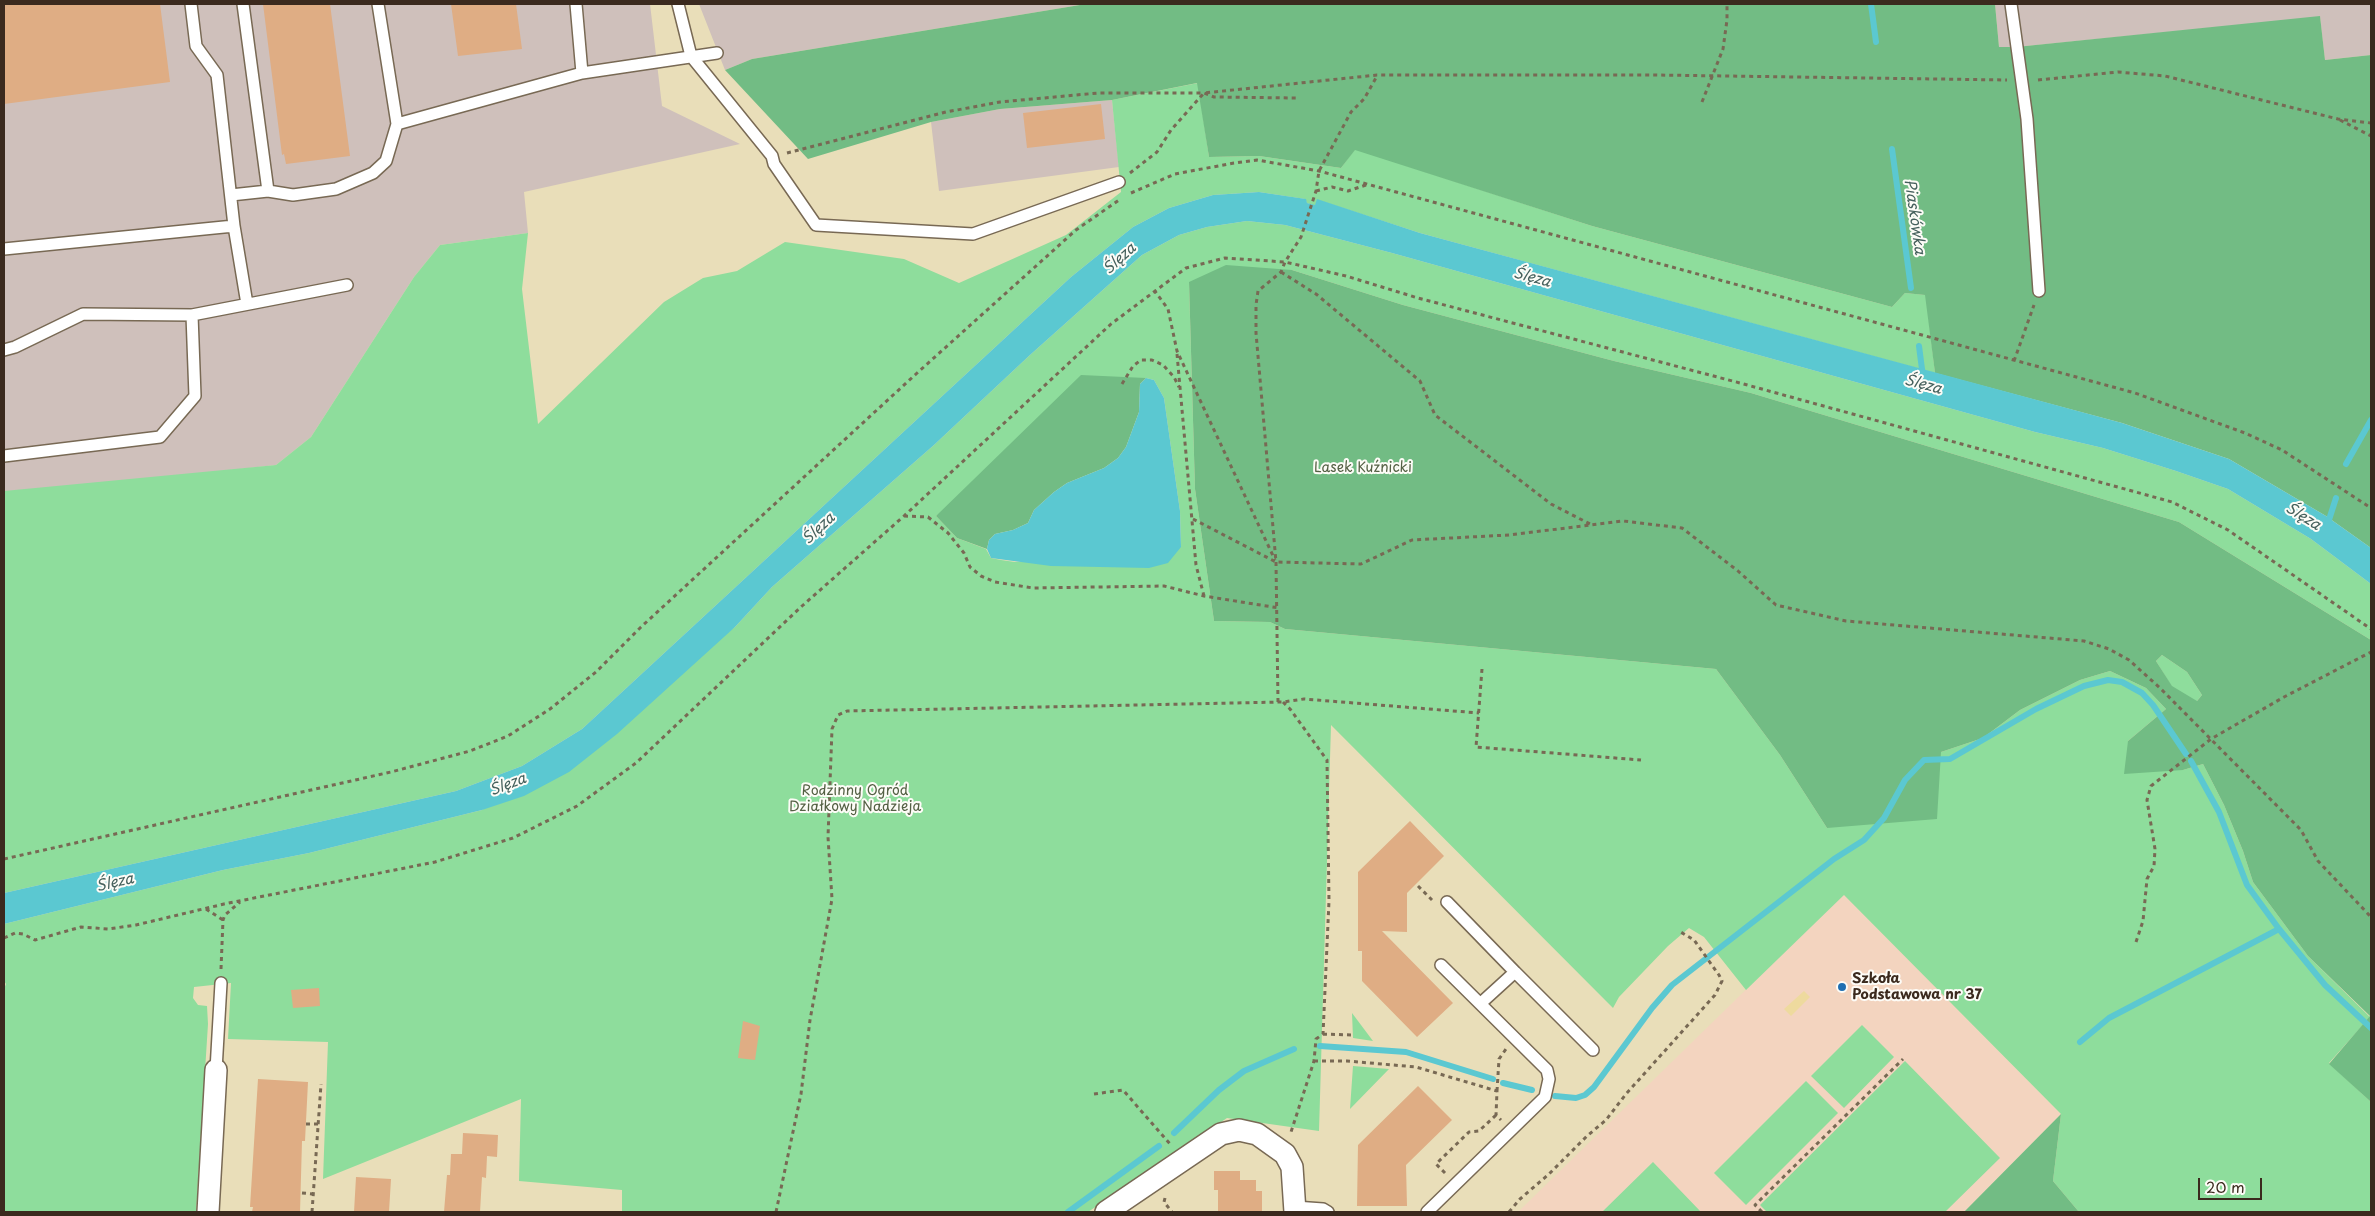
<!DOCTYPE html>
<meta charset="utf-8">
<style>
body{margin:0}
#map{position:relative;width:2375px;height:1216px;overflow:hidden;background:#e9deb9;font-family:"Playpen Sans",sans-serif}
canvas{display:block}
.frame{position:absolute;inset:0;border:5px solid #3b2a1e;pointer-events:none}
.scale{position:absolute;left:2198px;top:1178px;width:64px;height:22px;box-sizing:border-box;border:2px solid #3b2a1e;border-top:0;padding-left:6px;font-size:15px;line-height:18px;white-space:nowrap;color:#3b2a1e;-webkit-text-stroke:4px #fdfcf7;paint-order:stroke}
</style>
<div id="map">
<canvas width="2375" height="1216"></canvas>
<div class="frame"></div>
<div class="scale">20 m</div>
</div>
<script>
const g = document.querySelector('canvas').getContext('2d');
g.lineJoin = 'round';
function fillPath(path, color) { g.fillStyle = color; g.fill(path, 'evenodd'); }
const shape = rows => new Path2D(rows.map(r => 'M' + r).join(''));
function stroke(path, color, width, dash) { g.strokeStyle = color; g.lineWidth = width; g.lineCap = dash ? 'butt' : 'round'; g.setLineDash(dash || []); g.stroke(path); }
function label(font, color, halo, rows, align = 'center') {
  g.font = font + ' "Playpen Sans",sans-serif'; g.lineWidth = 4; g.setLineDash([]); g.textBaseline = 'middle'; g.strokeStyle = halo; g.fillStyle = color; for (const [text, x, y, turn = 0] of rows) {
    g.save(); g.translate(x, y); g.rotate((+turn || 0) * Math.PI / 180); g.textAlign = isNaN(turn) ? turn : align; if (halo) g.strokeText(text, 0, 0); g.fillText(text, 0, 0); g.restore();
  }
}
const built = shape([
 [1844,894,2061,1114,1964,1212,1518,1212]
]);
const industrial = shape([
 [4,4,650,4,662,106,740,144,524,192,528,233,440,245,414,277,311,437,276,465,4,495],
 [699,4,1086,4,752,59,725,70],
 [1995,4,2371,4,2371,55,2325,60,2320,17,2016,47,1999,47],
 [1112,100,1119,167,939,191,931,122,1000,109]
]);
const green = shape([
 [1198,83,1209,157,1259,156,1341,168,1355,149,1592,226,1892,307,1905,293,1926,295,1935,373,1420,233,1318,200,1315,206,1307,203,1305,199,1259,192,1213,195,1169,208,1133,227,1071,277,582,729,522,766,456,791,4,893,4,491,276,465,311,437,414,277,440,245,528,233,522,289,538,424,664,302,703,278,737,271,785,242,904,259,959,283,1066,235,1121,192,1112,100],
 [1247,221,1285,225,1392,253,2035,432,2103,448,2176,471,2228,489,2311,539,2371,584,2371,640,2179,522,1751,393,1614,361,1403,305,1292,270,1189,283,1195,489,1214,621,1270,622,1285,629,1716,669,1780,755,1827,828,1941,752,1983,738,2020,710,2080,680,2110,671,2146,688,2166,709,2128,741,2183,770,2203,764,2224,805,2243,851,2253,882,2308,956,2370,1017,2329,1063,2371,1102,2371,1212,2079,1212,2053,1181,2061,1114,1844,895,1746,990,1704,937,1689,928,1668,946,1619,997,1613,1008,1331,725,1319,1131,1227,1118,1088,1212,622,1212,622,1190,519,1181,521,1099,323,1179,328,1042,228,1039,231,983,194,987,193,998,198,1005,207,1006,208,1024,196,1212,4,1212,4,989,6,984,4,981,4,924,223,870,309,853,482,810,735,627,772,587,934,445,1030,355,1142,255,1179,235,1207,227],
 [1146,378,1154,380,1164,398,1180,511,1181,547,1015,562,1001,560,991,558,986,549,957,538,936,516],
 [2162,655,2187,672,2202,695,2196,702,2172,687,2156,661],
 [1352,1013,1373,1041,1353,1038],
 [1862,1025,1894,1057,1844,1108,1811,1076],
 [1905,1061,2000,1158,1945,1212,1767,1212,1760,1205],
 [1353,1066,1389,1069,1350,1109],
 [1806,1081,1838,1113,1746,1205,1714,1173],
 [1653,1162,1701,1212,1602,1212]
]);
const forest = shape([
 [1086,4,1995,4,1999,47,2016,47,2320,16,2325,60,2371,55,2371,548,2326,516,2229,459,2122,423,1935,373,1925,295,1905,293,1892,307,1592,226,1355,150,1341,168,1259,156,1209,157,1197,83,1112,100,1000,109,931,122,808,159,725,70,752,59],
 [1226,265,1292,270,1403,305,1614,361,1751,393,2179,522,2371,640,2371,1102,2329,1064,2370,1016,2308,956,2253,882,2243,851,2224,805,2203,764,2183,770,2124,774,2128,741,2166,709,2146,688,2110,671,2080,680,2020,710,1983,738,1941,752,1937,819,1827,828,1780,755,1716,669,1285,629,1270,622,1214,621,1195,489,1189,282],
 [2162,655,2187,672,2202,695,2197,701,2172,686,2156,661],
 [1081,375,1146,378,1140,384,1139,412,1126,447,1118,458,1104,468,1067,483,1054,492,1034,510,1028,523,1013,530,995,534,989,540,987,549,957,538,936,516],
 [2061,1114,2053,1181,2079,1212,1964,1212]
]);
const sand = shape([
 [1804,991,1810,997,1791,1016,1784,1009]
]);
const water = shape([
 [1259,192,1306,199,1307,203,1315,205,1317,199,1420,233,2122,423,2229,459,2326,516,2371,548,2371,584,2311,539,2228,489,2176,471,2103,448,2035,432,1392,253,1285,225,1247,221,1207,227,1179,235,1142,255,1030,355,934,445,772,587,735,627,617,734,569,772,524,796,482,810,309,853,223,870,4,924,4,893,456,791,522,766,582,729,1071,277,1133,227,1169,208,1213,195],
 [1146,378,1154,380,1164,398,1180,511,1181,547,1168,563,1149,568,1051,566,991,558,987,549,989,540,995,534,1013,530,1028,523,1034,510,1054,492,1067,483,1104,468,1118,458,1126,447,1139,412,1140,384]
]);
const stream = shape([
 [1871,4,1876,42],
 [1892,149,1911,288],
 [1919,346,1923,377],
 [2346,464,2371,420],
 [2327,526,2336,498],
 [2191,761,2219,812,2247,885,2279,929,2325,985,2371,1028],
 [2080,1042,2109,1018,2279,929],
 [1320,1046,1406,1052,1493,1079],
 [1503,1083,1532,1090],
 [1555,1096,1576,1098,1585,1095,1594,1087,1652,1008,1672,985,1834,859,1864,840,1884,818,1905,780,1924,760,1950,759,2036,709,2084,686,2108,680,2122,682,2142,693,2153,705,2186,754],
 [1174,1133,1219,1090,1244,1071,1294,1049],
 [1068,1212,1159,1146]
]);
const building = shape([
 [4,4,160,4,170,82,4,104],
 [263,4,330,4,350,156,286,164,284,154,282,155],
 [451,4,516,4,522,49,458,56],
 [1101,104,1105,139,1027,148,1023,113],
 [1410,821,1444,856,1407,893,1407,932,1382,931,1453,1003,1417,1037,1362,981,1362,951,1358,951,1358,872],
 [319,988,320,1006,293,1008,291,990],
 [743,1021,760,1026,755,1060,738,1058],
 [258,1079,308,1082,305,1141,302,1141,300,1212,252,1212,253,1207,250,1207],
 [1418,1086,1452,1120,1406,1165,1407,1206,1357,1206,1358,1145],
 [463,1133,498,1135,497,1157,487,1156,486,1178,482,1177,480,1212,444,1212,447,1175,450,1175,451,1154,462,1154],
 [1214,1171,1240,1171,1240,1180,1256,1180,1256,1191,1262,1191,1262,1212,1218,1212,1218,1190,1214,1190],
 [356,1177,391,1179,389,1212,354,1212]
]);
const path = shape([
 [2038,80,2118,72,2165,76,2338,119,2371,123],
 [1702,102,1723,49,1727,20,1727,4],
 [2340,120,2371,136],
 [787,153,946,112,1000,102,1098,93,1204,93,1214,97,1296,98],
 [1130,173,1157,152,1171,130,1204,93,1377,75,1656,75,2007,80],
 [1316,191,1332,187,1348,191,1366,185],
 [1131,193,1175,174,1234,163,1257,160,1319,171,2135,393,2245,433,2282,450,2371,508],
 [1281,272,1316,294,1420,381,1435,415,1551,504,1590,524],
 [1154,290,1168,309,1177,351,1275,560],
 [1177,354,1196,565,1204,596],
 [2014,361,2034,305],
 [1122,384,1133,366,1141,360,1152,360,1163,365,1174,377,1179,387],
 [904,516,928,517,948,533,964,553,970,567,981,576,995,582,1033,588,1164,586,1204,596,1279,608],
 [1193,519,1276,562,1361,564,1412,540,1509,535,1623,521,1682,528,1738,571,1776,605,1846,621,2084,641,2109,649,2129,660,2160,688,2301,830,2318,861,2371,917],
 [1482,669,1476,747,1641,760],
 [1278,702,1276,562,1256,333,1256,305,1258,291,1281,272,1285,262,1301,237,1316,191,1319,171,1351,112,1364,99,1377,76],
 [1283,702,1290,709,1327,760,1329,901,1323,1034,1316,1039,1314,1061,1291,1132],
 [4,859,391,772,470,751,508,736,550,709,596,672,641,627,916,374,1076,230,1119,200],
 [1418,886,1432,900],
 [206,909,223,920],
 [4,938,15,933,23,934,35,940,81,927,108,929,136,925,224,904,435,862,513,838,577,806,636,763,802,606,904,516,1111,324,1186,268,1225,258,1285,262,1346,276,1418,298,1740,383,2172,502,2228,530,2371,629],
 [2136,942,2143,921,2147,879,2154,866,2155,849,2147,800,2151,786,2211,739,2284,697,2371,652],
 [221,969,223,920,225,915,240,902],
 [1323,1034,1353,1035],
 [1314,1061,1347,1061,1416,1067,1497,1091,1496,1115,1501,1120],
 [1497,1091,1499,1059,1506,1049],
 [1094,1094,1123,1090,1170,1144],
 [306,1124,318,1124],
 [1445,1173,1436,1164,1469,1132,1479,1131,1496,1115],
 [302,1193,313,1194],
 [1165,1198,1164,1202,1172,1212],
 [312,1212,321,1084],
 [776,1212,801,1094,810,1020,832,899,828,837,832,729,838,715,847,711,1283,702,1304,699,1479,713],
 [1509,1212,1520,1199,1549,1174,1587,1136,1606,1120,1626,1094,1715,995,1722,981,1719,975,1694,940,1679,931],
 [1762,1212,1755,1205,1903,1059]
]);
const lane = shape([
 [243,4,268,191],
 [378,4,397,124],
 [576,4,582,73],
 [678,4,691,56,772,156,774,164,816,225,973,234,1119,182],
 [2011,4,2027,119,2039,291],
 [231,195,268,191,293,195,336,189,373,173,386,161,397,124,582,73,717,53],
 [234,226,247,304],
 [4,249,234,226,217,75,196,46,191,4],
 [4,350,15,347,83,314,192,315,347,285],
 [4,456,160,437,195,396,192,315],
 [1447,902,1515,972,1481,1003],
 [1515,972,1593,1050],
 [216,1070,221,983],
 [1295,1207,1323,1209,1328,1212],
 [1427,1212,1545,1097,1549,1079,1547,1070,1441,965]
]);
const street = shape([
 [208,1212,216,1070],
 [1106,1212,1221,1134,1239,1130,1257,1134,1285,1154,1292,1167,1295,1212]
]);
const markers = [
 [1842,987,5,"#1f6fb2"]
];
const parkNames = [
 ["Lasek Kuźnicki",1363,468],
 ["Rodzinny Ogród",855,791],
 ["Działkowy Nadzieja",855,807]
];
const poiNames = [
 ["Szkoła",1852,979],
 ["Podstawowa nr 37",1852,995]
];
const waterNames = [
 ["Piaskówka",1914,217,82],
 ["Ślęza",1120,259,-42],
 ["Ślęza",1532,278,15],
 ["Ślęza",1923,385,15],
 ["Ślęza",2303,517,32],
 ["Ślęza",819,529,-43],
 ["Ślęza",508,785,-21],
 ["Ślęza",115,883,-13]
];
fillPath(built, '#f3d4bf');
fillPath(industrial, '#cfc0bb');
fillPath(green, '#8edd9c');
fillPath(forest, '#72bc84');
fillPath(sand, '#eeda9e');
fillPath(water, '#5bc8d1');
stroke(stream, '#5bc8d1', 6);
fillPath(building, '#dfad84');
stroke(lane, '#786954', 14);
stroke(street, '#786954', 24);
stroke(path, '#786954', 3, [4, 4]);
stroke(lane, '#fff', 11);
stroke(street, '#fff', 21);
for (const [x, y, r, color] of markers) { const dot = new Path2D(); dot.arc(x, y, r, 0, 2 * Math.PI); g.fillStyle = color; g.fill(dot); stroke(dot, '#fdfcf7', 2); }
label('14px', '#546044', '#fdfcf7', parkNames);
label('bold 14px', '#3b2a1e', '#fdfcf7', poiNames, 'left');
label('italic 15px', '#46615d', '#fdfcf7', waterNames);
</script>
